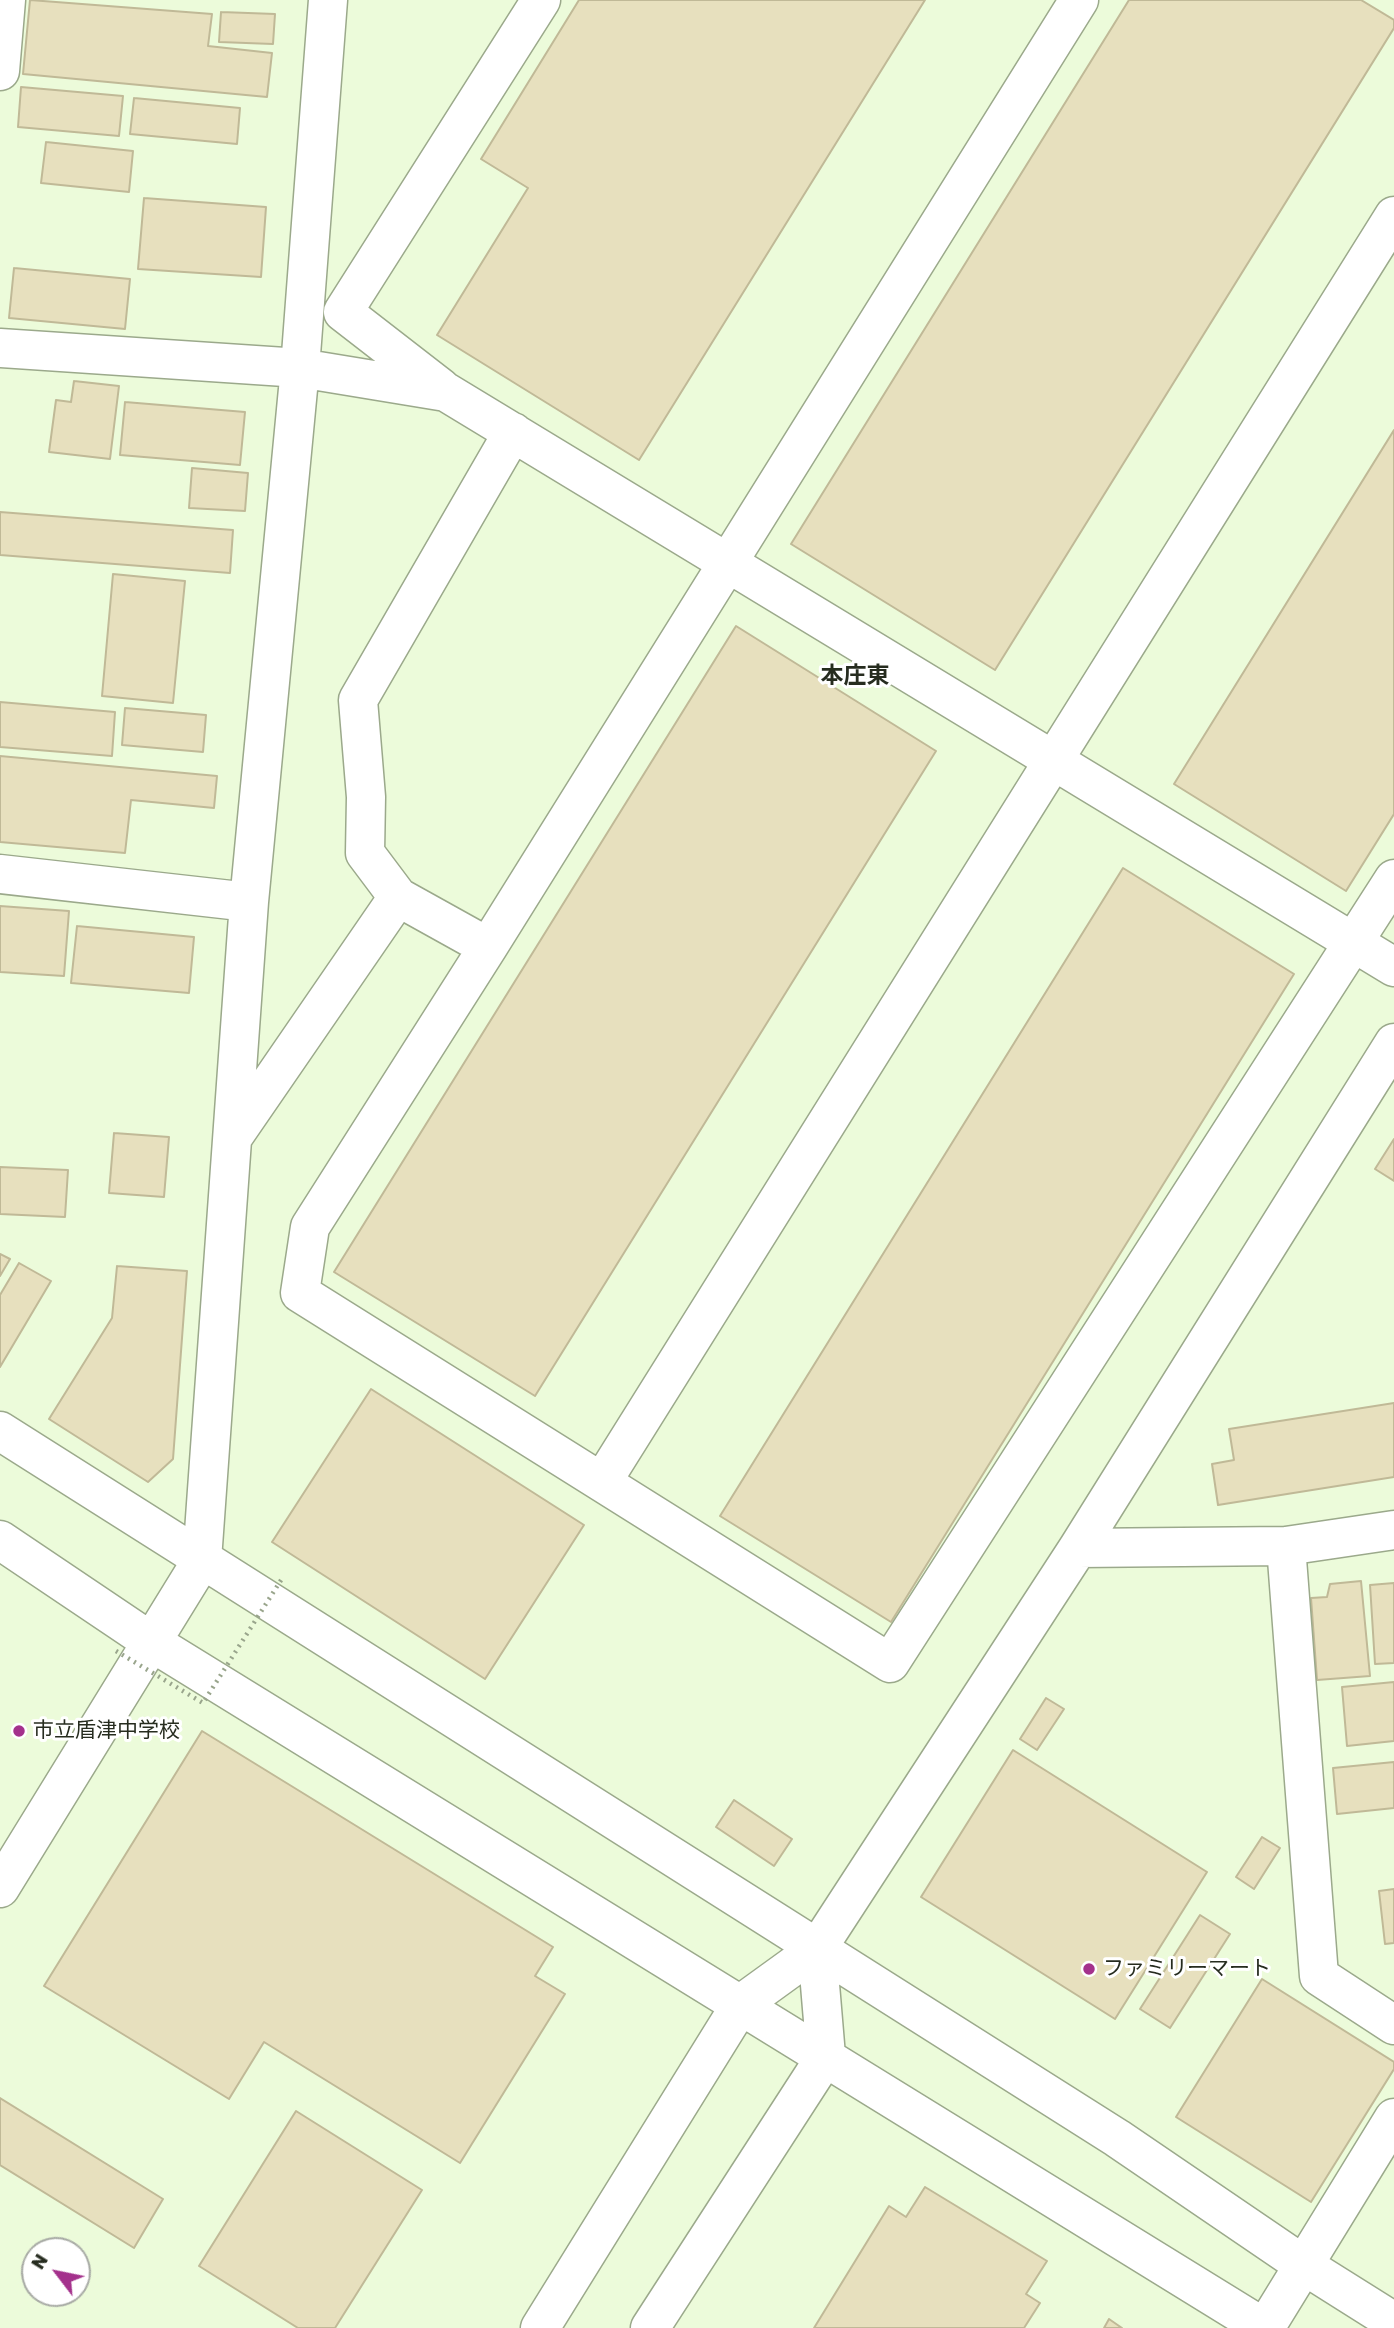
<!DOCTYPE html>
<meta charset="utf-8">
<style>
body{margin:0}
#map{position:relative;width:1394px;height:2328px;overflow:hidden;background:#ecfbda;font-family:Rubik,sans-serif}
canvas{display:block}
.north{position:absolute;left:21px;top:2237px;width:70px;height:70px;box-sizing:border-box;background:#fff;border:2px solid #a8aba5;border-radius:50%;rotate:302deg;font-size:19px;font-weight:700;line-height:28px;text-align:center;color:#262c1f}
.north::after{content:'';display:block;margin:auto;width:24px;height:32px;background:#a4318c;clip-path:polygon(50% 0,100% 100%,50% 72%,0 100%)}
</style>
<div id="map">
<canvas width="1394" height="2328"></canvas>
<div class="north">N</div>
</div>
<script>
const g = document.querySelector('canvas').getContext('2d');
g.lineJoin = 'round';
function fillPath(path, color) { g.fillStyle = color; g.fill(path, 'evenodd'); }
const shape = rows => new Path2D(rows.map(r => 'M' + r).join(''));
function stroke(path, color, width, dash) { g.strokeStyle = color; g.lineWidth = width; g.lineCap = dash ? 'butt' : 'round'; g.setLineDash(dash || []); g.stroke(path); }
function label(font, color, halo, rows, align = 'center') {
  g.font = font + ' Rubik,"Noto Sans JP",sans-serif'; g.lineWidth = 6; g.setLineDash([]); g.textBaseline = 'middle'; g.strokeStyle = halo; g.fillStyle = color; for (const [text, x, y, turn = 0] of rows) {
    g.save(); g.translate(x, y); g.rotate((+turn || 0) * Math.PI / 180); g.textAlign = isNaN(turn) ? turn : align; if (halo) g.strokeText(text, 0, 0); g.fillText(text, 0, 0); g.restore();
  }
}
const building = shape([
 [30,0,212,14,208,46,272,53,267,97,23,74,30,0],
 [579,0,925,0,639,460,437,335,528,188,481,159,579,0],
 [1129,0,1361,0,1394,20,1394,28,995,670,791,544,1129,0],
 [221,12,275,14,273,44,219,42,221,12],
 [21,87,123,96,119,136,18,127,21,87],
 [134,98,240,108,237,144,130,134,134,98],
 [46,142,133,151,129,192,41,183,46,142],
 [144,198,266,207,261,277,138,269,144,198],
 [14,268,130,279,125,329,9,318,14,268],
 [74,381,119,386,110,459,49,452,56,400,71,402,74,381],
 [125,402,245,412,240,465,120,455,125,402],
 [1394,430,1394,814,1346,891,1174,784,1394,430],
 [192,468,248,473,245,511,189,508,192,468],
 [0,512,233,530,230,573,0,555,0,512],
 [113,574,185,581,173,703,102,696,113,574],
 [736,626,936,751,535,1396,334,1272,736,626],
 [0,702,115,712,112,756,0,747,0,702],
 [125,708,206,715,203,752,122,745,125,708],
 [0,756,217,776,214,808,131,800,125,853,0,842,0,756],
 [1123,868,1294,974,891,1622,720,1516,1123,868],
 [0,906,69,911,64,976,0,972,0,906],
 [77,926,194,937,189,993,71,983,77,926],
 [114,1133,169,1137,164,1197,109,1193,114,1133],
 [1394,1139,1394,1181,1375,1169,1394,1139],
 [0,1167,68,1170,65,1217,0,1214,0,1167],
 [0,1254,10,1259,0,1276,0,1254],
 [19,1263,51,1281,0,1367,0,1295,19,1263],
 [117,1266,187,1271,173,1459,148,1482,49,1419,112,1318,117,1266],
 [371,1389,584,1525,485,1679,272,1542,371,1389],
 [1394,1403,1394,1477,1218,1505,1212,1464,1234,1460,1229,1429,1394,1403],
 [1361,1581,1370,1676,1317,1680,1311,1598,1327,1597,1330,1584,1361,1581],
 [1394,1583,1394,1663,1375,1664,1370,1585,1394,1583],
 [1394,1682,1394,1741,1347,1746,1342,1687,1394,1682],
 [1046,1698,1064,1709,1037,1750,1020,1739,1046,1698],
 [202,1731,553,1947,535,1976,565,1994,460,2163,264,2042,229,2099,44,1986,202,1731],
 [1013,1750,1207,1872,1115,2019,921,1897,1013,1750],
 [1394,1762,1394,1808,1337,1814,1333,1768,1394,1762],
 [734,1800,792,1839,774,1866,716,1827,734,1800],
 [1262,1837,1280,1848,1254,1889,1236,1877,1262,1837],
 [1394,1889,1394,1943,1385,1944,1379,1891,1394,1889],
 [1200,1915,1230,1934,1170,2028,1140,2009,1200,1915],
 [1262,1979,1394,2062,1394,2069,1311,2202,1176,2117,1262,1979],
 [0,2098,163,2199,134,2248,0,2165,0,2098],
 [296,2111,422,2190,335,2328,298,2328,199,2266,296,2111],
 [925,2187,1047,2261,1026,2294,1040,2303,1024,2328,814,2328,889,2206,906,2217,925,2187],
 [1109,2319,1122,2328,1104,2328,1109,2319]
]);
const minor = shape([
 [1079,0,488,947,310,1227,300,1293,890,1663,1394,879],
 [0,71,6,0],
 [0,348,300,368,446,392,1394,967],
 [441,388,343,312,541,0],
 [0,874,249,902],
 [488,947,398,897,365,853,366,797,358,700,513,432],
 [233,1137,398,897],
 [0,1431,1117,2138,1305,2266,1394,2322],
 [602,1482,1394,216],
 [0,1540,153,1643,1264,2328],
 [1286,1546,1319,1976,1394,2025],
 [1078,1548,1286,1546,1394,1530],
 [0,1888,202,1560,249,902,300,368,328,0],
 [540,2328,741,2004,817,1949,1078,1548,1394,1043],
 [650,2328,826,2056,817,1949],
 [1265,2328,1394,2118]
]);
const pathBridge = shape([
 [116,1651,203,1703,283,1577]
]);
const markers = [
 [19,1731,7,"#a4318c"],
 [1089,1969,7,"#a4318c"]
];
const poiNames = [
 ["市立盾津中学校",33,1731],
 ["ファミリーマート",1103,1969]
];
const neighbourhoodNames = [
 ["本庄東",855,676]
];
fillPath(building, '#e7e0be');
stroke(building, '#c0b997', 2);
stroke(minor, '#9ba98b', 41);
stroke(minor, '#fff', 38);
stroke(pathBridge, '#99a58c', 4.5, [2, 5]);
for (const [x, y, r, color] of markers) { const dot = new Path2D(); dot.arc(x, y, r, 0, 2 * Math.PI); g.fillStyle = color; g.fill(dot); stroke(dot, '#fff', 2.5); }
label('21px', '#262c1f', '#fff', poiNames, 'left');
label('bold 23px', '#262c1f', '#fff', neighbourhoodNames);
</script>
